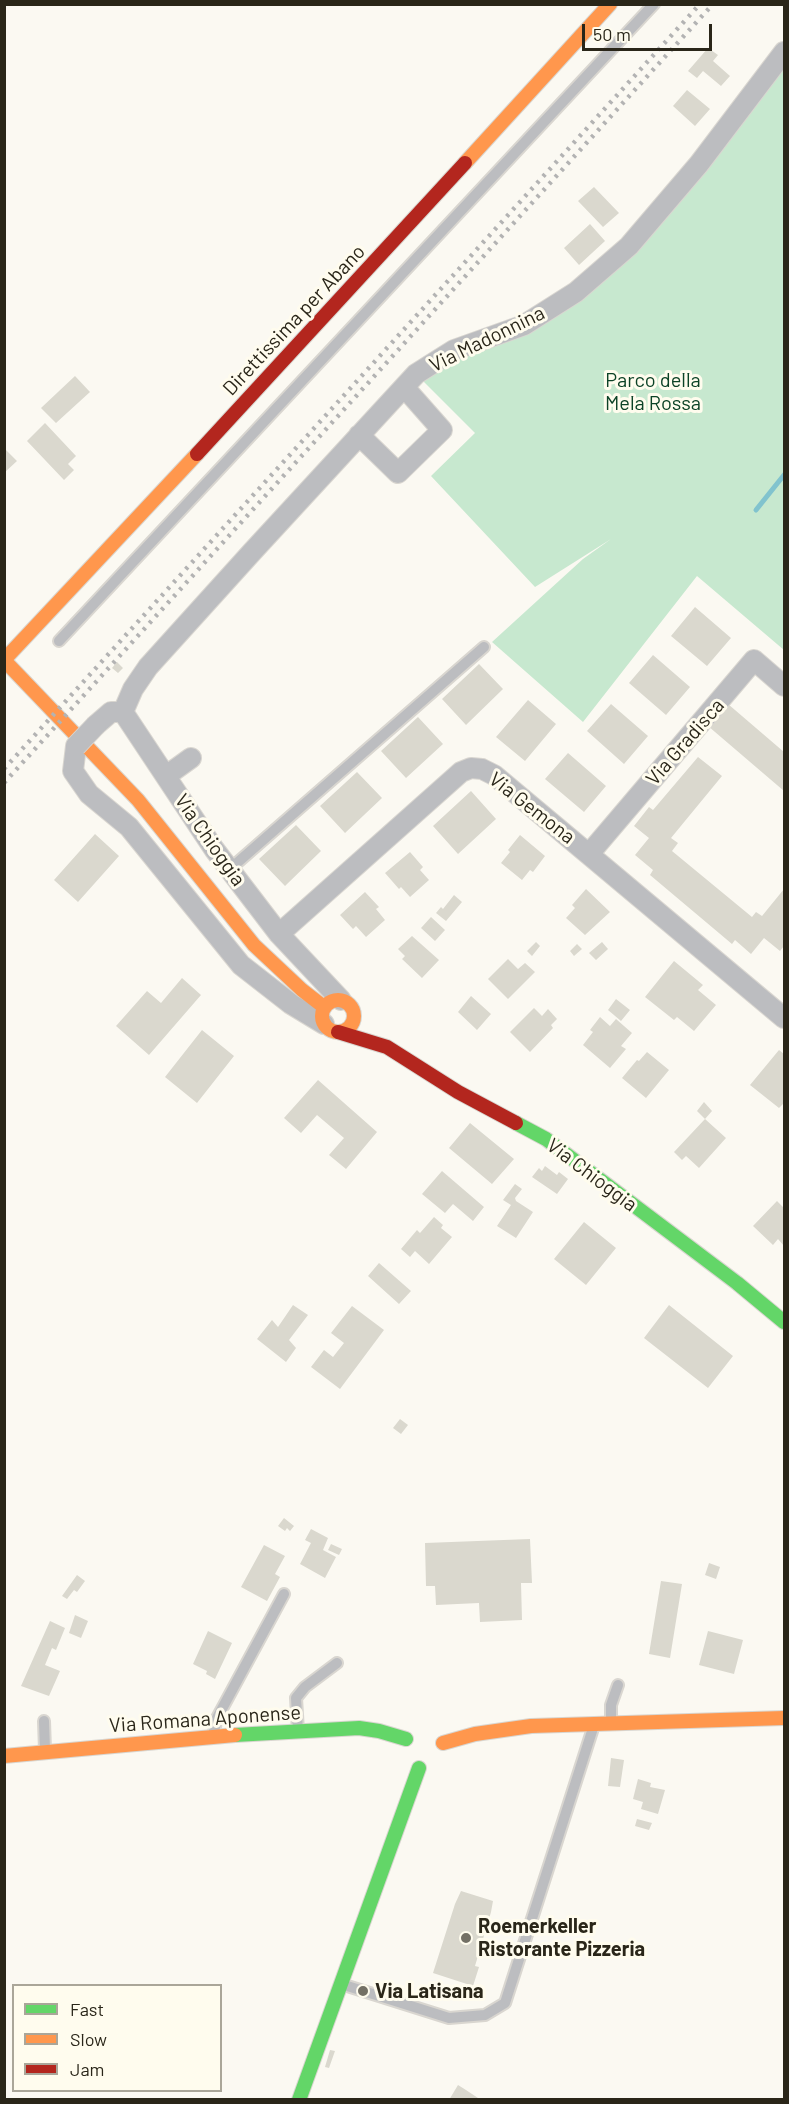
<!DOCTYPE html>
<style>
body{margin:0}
#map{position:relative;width:789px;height:2104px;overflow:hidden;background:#fbf9f2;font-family:Barlow,sans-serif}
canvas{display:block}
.frame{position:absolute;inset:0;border:6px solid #2a2619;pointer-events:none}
.legend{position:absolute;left:12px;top:1984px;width:210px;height:108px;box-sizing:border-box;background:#fffcee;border:2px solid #aaa699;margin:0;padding:8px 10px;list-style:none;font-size:18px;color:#2a2619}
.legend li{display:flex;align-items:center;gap:12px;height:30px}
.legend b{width:30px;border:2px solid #aaa699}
.scale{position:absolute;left:582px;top:24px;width:130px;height:27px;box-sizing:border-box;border:3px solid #2a2619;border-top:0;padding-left:8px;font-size:18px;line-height:21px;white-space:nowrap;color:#2a2619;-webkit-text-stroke:4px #fffcee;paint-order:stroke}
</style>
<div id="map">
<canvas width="789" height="2104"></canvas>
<div class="frame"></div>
<ul class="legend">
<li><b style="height:8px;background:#63d668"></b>Fast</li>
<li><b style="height:8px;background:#ff974d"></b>Slow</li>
<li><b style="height:8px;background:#b3261e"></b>Jam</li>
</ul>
<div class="scale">50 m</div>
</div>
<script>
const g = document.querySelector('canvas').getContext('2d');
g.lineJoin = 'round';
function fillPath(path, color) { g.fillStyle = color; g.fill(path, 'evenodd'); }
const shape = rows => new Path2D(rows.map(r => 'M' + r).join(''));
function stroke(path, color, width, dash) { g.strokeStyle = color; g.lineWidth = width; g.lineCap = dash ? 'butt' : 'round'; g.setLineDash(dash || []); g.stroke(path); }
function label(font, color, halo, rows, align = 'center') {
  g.font = font + ' Barlow,sans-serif'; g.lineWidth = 6; g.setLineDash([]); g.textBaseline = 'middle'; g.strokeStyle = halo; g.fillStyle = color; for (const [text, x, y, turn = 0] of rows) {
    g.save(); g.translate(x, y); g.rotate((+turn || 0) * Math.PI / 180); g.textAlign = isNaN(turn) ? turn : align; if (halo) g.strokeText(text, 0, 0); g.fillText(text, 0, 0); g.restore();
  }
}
const green = shape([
 [784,52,784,650,697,576,583,722,492,642,583,559,611,539,535,587,431,476,475,433,416,374,524,325,607,265]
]);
const stream = shape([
 [756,510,784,475]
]);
const building = shape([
 [708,48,718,55,713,61,730,76,721,86,703,71,697,78,688,71],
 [687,90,710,109,695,126,673,106],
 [594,187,619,213,603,227,578,201],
 [590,224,605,241,579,265,564,248],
 [75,376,90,392,56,423,41,408],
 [45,423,76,456,68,464,74,470,64,480,27,441],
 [4,448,17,461,4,473],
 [695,607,731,638,707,666,671,636],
 [653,655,690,687,666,715,629,683],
 [117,662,123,668,118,673,112,668],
 [479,664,503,689,466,725,442,699],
 [528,700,556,724,525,761,496,737],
 [611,704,648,736,624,764,587,731],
 [728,704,784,752,784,791,708,726],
 [418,717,443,744,406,778,381,751],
 [568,753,606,786,584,812,545,779],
 [698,757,722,776,671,838,678,843,672,851,752,917,756,912,762,916,784,889,784,946,780,951,764,938,751,954,735,940,732,944,650,875,653,870,635,855,649,838,634,826,649,807,653,810],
 [357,772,382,798,345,833,320,806],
 [471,791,496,819,458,854,433,826],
 [296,825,321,851,285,886,259,859],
 [95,834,119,856,78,902,54,880],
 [520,835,545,856,533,872,530,870,522,880,501,863,510,852,508,850],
 [410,852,423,867,420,870,429,880,410,897,401,887,399,889,385,873],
 [586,889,610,912,585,935,566,918,575,908,572,905],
 [365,892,379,907,376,909,385,920,366,937,356,926,353,929,340,915],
 [454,895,462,902,446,921,436,913,441,907,443,909],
 [431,917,445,930,435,941,421,928],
 [412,936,439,960,422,978,402,959,405,956,398,949],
 [536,942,540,946,532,956,527,951],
 [602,942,608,949,596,960,589,953],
 [577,944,582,949,574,956,570,951],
 [508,959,518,969,525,963,535,972,508,999,488,979],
 [674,961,703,985,698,990,716,1005,694,1031,677,1017,674,1020,645,997],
 [182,978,201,995,149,1055,116,1026,147,991,161,1003],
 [471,996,491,1014,477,1030,458,1012],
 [616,999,630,1010,621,1021,608,1010],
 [534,1008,542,1016,548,1009,557,1019,551,1025,553,1028,530,1052,510,1032],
 [600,1017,610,1026,616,1019,632,1033,621,1046,626,1049,610,1068,583,1045,593,1032,590,1030],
 [202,1030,234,1056,197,1103,165,1077],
 [779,1050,784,1054,784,1105,783,1104,779,1108,750,1085],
 [647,1052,669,1070,646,1098,622,1078,637,1060,639,1061],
 [318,1080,377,1132,346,1169,329,1155,344,1138,317,1115,301,1133,284,1118],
 [704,1102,712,1111,705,1119,697,1111],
 [705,1119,726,1138,699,1168,686,1156,682,1160,674,1152],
 [470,1123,514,1159,492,1184,449,1148],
 [545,1166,557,1175,559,1172,568,1179,557,1194,532,1177,539,1168,542,1171],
 [442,1171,484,1207,473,1221,453,1204,445,1213,422,1194],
 [515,1184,522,1189,515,1198,516,1201,533,1212,516,1238,497,1226,511,1205,503,1200],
 [777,1201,784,1208,784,1246,778,1239,773,1245,753,1226],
 [434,1217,443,1225,441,1228,452,1237,429,1264,415,1251,410,1257,401,1249,417,1230,420,1233],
 [584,1222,616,1248,586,1285,554,1259],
 [379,1263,411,1291,399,1304,368,1276],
 [293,1305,308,1315,289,1340,296,1348,286,1362,257,1339,272,1320,278,1327],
 [669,1305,733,1356,708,1388,644,1338],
 [352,1306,384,1330,340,1389,311,1367,324,1350,333,1357,344,1343,331,1333],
 [400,1419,408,1425,401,1434,393,1428],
 [284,1518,294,1526,290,1531,287,1528,285,1531,278,1526],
 [311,1529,328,1538,323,1550,336,1557,325,1578,300,1564,311,1543,305,1540],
 [530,1539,532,1583,521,1583,522,1620,480,1622,479,1603,436,1605,435,1586,426,1586,425,1543],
 [331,1544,342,1549,339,1555,328,1550],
 [264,1545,285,1556,275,1574,280,1577,267,1601,241,1587],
 [709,1563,720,1567,716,1579,705,1575],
 [77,1575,85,1581,77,1592,74,1590,67,1599,62,1596],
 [661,1581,682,1584,670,1658,649,1654],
 [75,1615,88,1621,81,1638,69,1633],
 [50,1621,65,1628,56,1650,52,1648,45,1665,60,1671,49,1696,21,1686],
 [208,1631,232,1643,215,1679,206,1674,207,1671,193,1664],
 [708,1631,743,1640,734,1674,699,1665],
 [611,1758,624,1760,620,1787,608,1786],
 [638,1779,651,1783,650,1787,665,1790,658,1814,641,1809,643,1802,633,1799],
 [637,1819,652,1823,649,1830,635,1826],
 [461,1891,493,1901,491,1912,475,1966,479,1967,473,1986,433,1973,455,1904],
 [330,2050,335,2051,329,2068,325,2067],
 [458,2085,466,2090,481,2100,449,2100]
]);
const lane = shape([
 [59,641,654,4],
 [230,869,484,647],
 [44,1721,45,1750],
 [611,1722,611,1705,618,1685],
 [298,1731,296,1698,305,1687,337,1663],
 [213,1736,217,1718,284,1594],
 [341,1984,449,2018,485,2015,505,2003,594,1725]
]);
const street = shape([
 [359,435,398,473,442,430,404,387],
 [123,712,133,689,148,667,252,552,416,374,454,350,524,325,576,292,629,246,699,164,784,52],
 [123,712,214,849,279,934,341,1000],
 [96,725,111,712,123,712],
 [76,746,73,771,89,794,129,827,241,965,291,1004,324,1024],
 [166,776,191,758],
 [589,854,754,660,784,686],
 [279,934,461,772,471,768,482,769,494,775,784,1018]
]);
const fast = shape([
 [516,1123,546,1139,737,1283,784,1322],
 [235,1735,359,1728,379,1731,406,1739],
 [299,2100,419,1768]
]);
const slow = shape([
 [465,163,610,4],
 [4,660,138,800,254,945,302,990,324,1007],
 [4,660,197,454],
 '322 1016a16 16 0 1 1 32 0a16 16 0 1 1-32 0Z',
 [443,1743,475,1734,531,1726,784,1718],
 [4,1756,235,1735]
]);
const jam = shape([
 [197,454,465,163],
 [338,1032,387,1047,458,1092,516,1123]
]);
const rail = shape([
 [4,769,700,4],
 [4,783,713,4]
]);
const streetBridge = shape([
 [76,746,96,725]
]);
const markers = [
 [466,1938,6,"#737065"],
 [363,1991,6,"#737065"]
];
const streetNames = [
 ["Direttissima per Abano",294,320,-47],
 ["Via Madonnina",487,339,-26],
 ["Via Gradisca",685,742,-49],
 ["Via Gemona",532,808,38],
 ["Via Chioggia",210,840,55],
 ["Via Chioggia",592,1175,37],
 ["Via Romana Aponense",205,1719,-4]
];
const parkNames = [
 ["Parco della",653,380],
 ["Mela Rossa",653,403]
];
const poiNames = [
 ["Roemerkeller",478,1926],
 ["Ristorante Pizzeria",478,1949],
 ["Via Latisana",375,1991]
];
fillPath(green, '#c7e8cf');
stroke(stream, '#81c3ce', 5);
fillPath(building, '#dad8ce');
stroke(lane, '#d9d6d0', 14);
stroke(street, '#d9d6d0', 22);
stroke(fast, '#d9d6d0', 16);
stroke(slow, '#d9d6d0', 16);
stroke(jam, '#d9d6d0', 16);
stroke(lane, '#bcbdc0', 10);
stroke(street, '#bcbdc0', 20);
stroke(fast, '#63d668', 14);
stroke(slow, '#ff974d', 14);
stroke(jam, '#b3261e', 14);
stroke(rail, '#b3b3b3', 4.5, [3, 6]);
stroke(streetBridge, '#d9d6d0', 22, []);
stroke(streetBridge, '#bcbdc0', 20);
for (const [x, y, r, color] of markers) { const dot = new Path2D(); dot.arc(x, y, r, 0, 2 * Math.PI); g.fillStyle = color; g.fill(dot); stroke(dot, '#fffcee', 2); }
label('20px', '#2a2619', '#fffcee', streetNames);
label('20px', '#0c4226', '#fffcee', parkNames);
label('bold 20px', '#2a2619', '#fffcee', poiNames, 'left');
</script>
